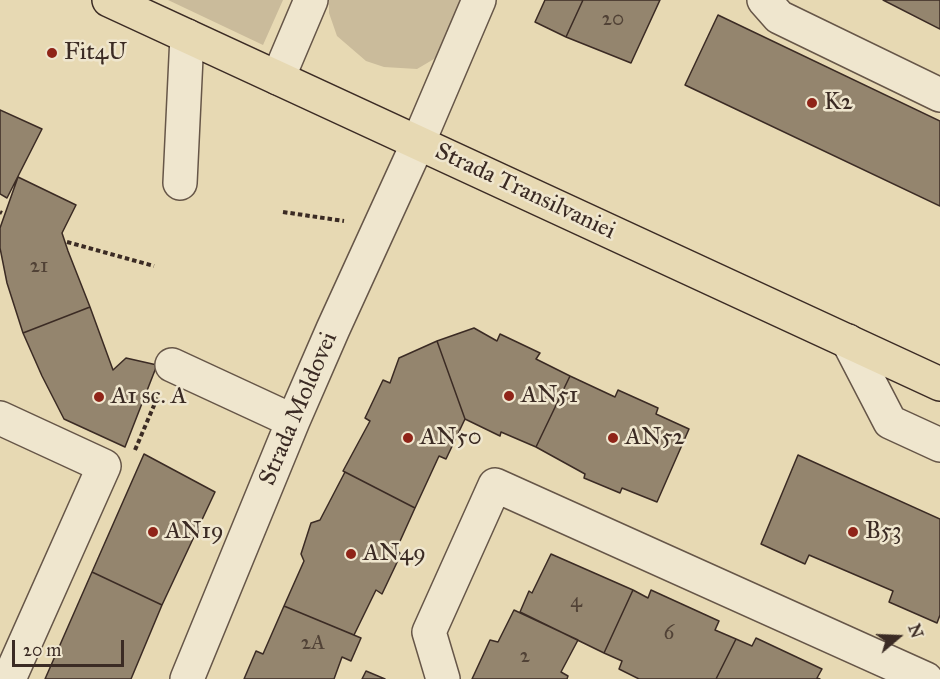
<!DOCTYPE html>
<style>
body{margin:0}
#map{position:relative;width:940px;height:679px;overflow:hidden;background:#e7d9b3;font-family:"IM FELL Great Primer",serif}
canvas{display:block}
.north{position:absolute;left:868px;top:607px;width:60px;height:60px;-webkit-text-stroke:4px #efe6ce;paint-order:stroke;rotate:71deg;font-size:16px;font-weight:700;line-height:24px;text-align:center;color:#3b2b24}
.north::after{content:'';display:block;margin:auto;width:21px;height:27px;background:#3b2b24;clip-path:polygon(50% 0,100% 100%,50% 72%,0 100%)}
.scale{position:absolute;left:12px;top:640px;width:112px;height:27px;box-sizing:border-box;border:3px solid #3b2b24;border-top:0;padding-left:8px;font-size:18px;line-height:21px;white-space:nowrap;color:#3b2b24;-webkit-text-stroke:4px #efe6ce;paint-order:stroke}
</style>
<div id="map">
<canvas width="940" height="679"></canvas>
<div class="north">N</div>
<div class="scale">20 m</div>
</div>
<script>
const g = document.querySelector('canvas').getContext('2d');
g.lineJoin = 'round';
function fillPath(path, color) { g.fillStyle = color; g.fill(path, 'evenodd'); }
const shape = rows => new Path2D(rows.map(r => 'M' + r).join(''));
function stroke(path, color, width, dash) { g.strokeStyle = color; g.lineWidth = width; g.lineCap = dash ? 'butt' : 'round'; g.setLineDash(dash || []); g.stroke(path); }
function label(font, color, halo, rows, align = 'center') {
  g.font = font + ' "IM FELL Great Primer",serif'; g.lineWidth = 5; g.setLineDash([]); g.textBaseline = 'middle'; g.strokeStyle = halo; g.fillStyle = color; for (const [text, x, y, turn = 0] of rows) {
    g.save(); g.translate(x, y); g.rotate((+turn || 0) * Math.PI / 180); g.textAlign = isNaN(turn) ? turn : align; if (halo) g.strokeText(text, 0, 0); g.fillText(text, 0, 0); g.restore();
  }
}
const green = shape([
 [168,0,283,0,263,45],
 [329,0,468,0,447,45,434,59,417,69,384,67,366,61,337,36,329,13]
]);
const building = shape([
 [545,0,583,0,566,37,535,22,545,0],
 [583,0,660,0,631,63,566,37,583,0],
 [883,0,940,0,940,29,883,0],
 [718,15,940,121,940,206,685,85,718,15],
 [0,110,42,129,7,198,0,194,0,110],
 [18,177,76,205,62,233,68,251,90,307,23,333,7,283,0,248,0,228,18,177],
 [90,307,113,370,126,358,157,365,125,447,64,419,42,376,23,333,90,307],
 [474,328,497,341,500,334,540,353,536,359,570,376,536,447,501,432,500,436,465,419,437,341,474,328],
 [437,341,465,419,446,459,439,456,415,508,343,471,370,421,365,418,383,380,390,383,399,358,437,341],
 [570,376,615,397,618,390,658,408,656,414,689,429,657,502,622,488,620,493,584,478,585,474,536,447,570,376],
 [144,454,215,492,162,605,92,572,144,454],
 [798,455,940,519,940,615,937,623,889,602,893,591,809,555,805,564,761,544,798,455],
 [345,472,415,508,396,550,401,554,382,594,376,590,354,635,284,606,304,561,301,554,311,523,320,520,345,472],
 [551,554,633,590,604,653,520,612,529,591,532,593,551,554],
 [92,572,162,605,131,679,45,679,92,572],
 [633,590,648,598,651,590,719,621,715,630,736,639,716,679,639,679,619,669,622,661,604,653,633,590],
 [284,606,361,638,351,661,342,657,334,679,244,679,256,651,263,654,284,606],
 [514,610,578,640,561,672,568,676,567,679,472,679,490,640,498,642,514,610],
 [756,638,822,669,817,678,820,679,716,679,736,639,752,646,756,638],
 [366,671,385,679,362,679,366,671]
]);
const path = shape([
 [0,212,2,213],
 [283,212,344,221],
 [67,242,154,266],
 [135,450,158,396]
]);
const minor = shape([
 [764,0,779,17,940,95],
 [278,78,311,0],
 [180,183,187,36],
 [848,341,890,422,940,445],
 [172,365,293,421],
 [0,418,104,466,9,679],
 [187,679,293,421,333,329,418,143,479,0],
 [443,679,429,632,495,485,926,679]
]);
const major = shape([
 [109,0,940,384]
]);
const markers = [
 [52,53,6,"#8f2418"],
 [812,103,6,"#8f2418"],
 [509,396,6,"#8f2418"],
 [99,397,6,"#8f2418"],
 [408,438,6,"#8f2418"],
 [613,438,6,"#8f2418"],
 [153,532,6,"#8f2418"],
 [853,532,6,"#8f2418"],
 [351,554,6,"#8f2418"]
];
const numberNames = [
 ["20",613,20],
 ["21",39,267],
 ["4",576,602],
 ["6",669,634],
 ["2A",313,644],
 ["2",525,657]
];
const poiNames = [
 ["Fit4U",64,53],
 ["K2",824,103],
 ["AN51",521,396],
 ["A1 sc. A",111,397],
 ["AN50",420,438],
 ["AN52",625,438],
 ["AN19",165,532],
 ["B53",865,532],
 ["AN49",363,554]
];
const streetNames = [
 ["Strada Transilvaniei",525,192,25],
 ["Strada Moldovei",299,409,-67]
];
fillPath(green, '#cabb9b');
fillPath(building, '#94856e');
stroke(building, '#3b2b24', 1.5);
stroke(minor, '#665648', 36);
stroke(major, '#3b2b24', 36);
stroke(path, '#3b2b24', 4, [4.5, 3]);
stroke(minor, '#efe6ce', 33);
stroke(major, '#e7d9b3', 33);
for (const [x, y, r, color] of markers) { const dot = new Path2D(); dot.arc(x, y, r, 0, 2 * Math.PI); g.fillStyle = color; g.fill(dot); stroke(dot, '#efe6ce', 2); }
label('21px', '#514236', null, numberNames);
label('24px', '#3b2b24', '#efe6ce', poiNames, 'left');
label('24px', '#3b2b24', '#efe6ce', streetNames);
</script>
